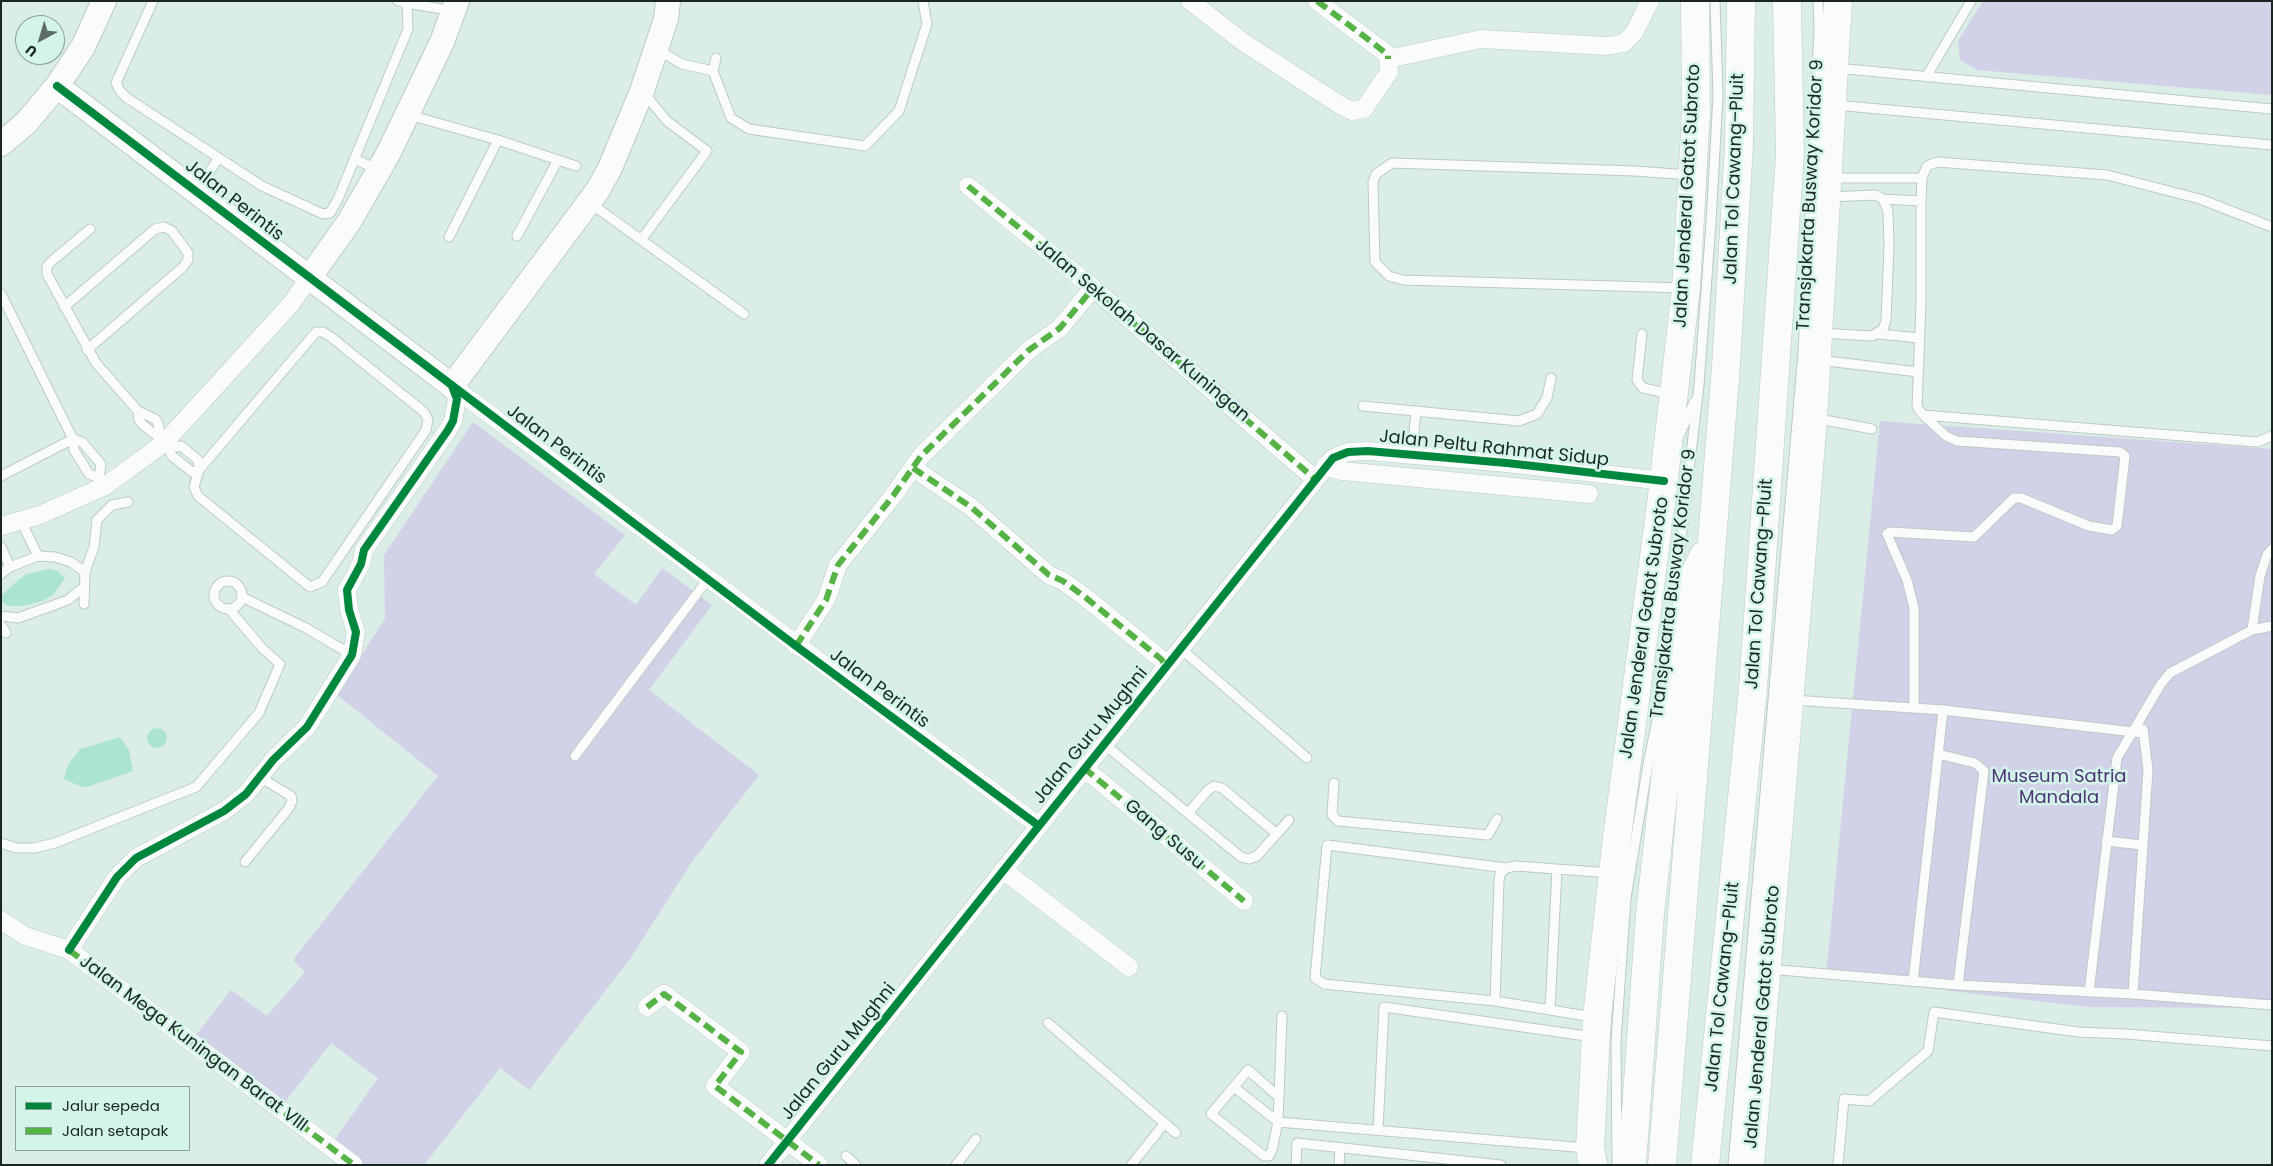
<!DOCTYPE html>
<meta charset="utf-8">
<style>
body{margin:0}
#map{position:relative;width:2273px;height:1166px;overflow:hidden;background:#dbede7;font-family:Poppins,sans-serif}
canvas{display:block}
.frame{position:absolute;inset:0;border:2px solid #1a2622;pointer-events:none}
.legend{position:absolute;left:15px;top:1086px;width:175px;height:65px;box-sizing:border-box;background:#d3f5e9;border:1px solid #89a299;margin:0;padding:6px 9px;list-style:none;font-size:15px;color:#1a2622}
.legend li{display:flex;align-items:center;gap:10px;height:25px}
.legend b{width:25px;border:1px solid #89a299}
.north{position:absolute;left:15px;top:15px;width:50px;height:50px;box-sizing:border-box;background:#d3f5e9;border:1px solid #89a299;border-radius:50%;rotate:219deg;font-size:14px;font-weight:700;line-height:20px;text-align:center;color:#1a2622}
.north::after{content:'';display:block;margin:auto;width:18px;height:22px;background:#5e6c67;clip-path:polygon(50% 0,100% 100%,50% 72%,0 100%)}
</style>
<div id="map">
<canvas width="2273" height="1166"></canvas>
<div class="frame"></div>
<ul class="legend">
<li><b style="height:6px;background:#00873e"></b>Jalur sepeda</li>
<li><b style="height:6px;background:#55b245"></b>Jalan setapak</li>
</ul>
<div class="north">U</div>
</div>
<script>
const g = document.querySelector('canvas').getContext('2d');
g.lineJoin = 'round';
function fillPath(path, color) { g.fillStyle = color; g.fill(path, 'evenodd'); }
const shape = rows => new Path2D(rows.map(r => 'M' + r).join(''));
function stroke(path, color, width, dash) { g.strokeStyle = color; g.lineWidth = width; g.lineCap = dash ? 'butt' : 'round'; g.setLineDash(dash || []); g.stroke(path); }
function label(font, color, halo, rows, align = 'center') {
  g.font = font + ' Poppins,sans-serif'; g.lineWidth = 5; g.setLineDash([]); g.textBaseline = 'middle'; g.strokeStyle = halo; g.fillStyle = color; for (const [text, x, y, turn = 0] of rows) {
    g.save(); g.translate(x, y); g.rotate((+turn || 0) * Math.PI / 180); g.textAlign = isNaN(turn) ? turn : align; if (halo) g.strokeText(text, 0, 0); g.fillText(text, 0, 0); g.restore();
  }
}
const green = shape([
 [1983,1,2272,1,2272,95,1977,70,1960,60,1958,41],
 [1880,421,2272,449,2272,1008,2087,1007,1826,976],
 [473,422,625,535,594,574,636,605,662,568,712,605,649,690,759,775,691,863,632,956,529,1090,500,1068,424,1165,365,1165,333,1142,378,1078,331,1043,281,1107,193,1039,231,990,267,1016,305,972,293,960,438,776,336,694,385,619,384,555]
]);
const water = shape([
 [49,569,57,571,65,578,54,594,43,601,23,606,8,606,2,602,2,595,18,580,27,574],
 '147 738a10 10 0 1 1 20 0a10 10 0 1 1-20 0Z',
 [120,737,129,750,133,771,87,787,82,787,64,779,68,765,80,749]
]);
const lane = shape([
 [153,1,116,83,120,91,127,98,262,186,323,214,330,213,338,199,408,29,407,3,398,1],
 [407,3,453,11],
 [656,49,682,64,713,71],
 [716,58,713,71,731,118,749,129,865,146,899,111,927,24,923,1],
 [1836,68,2272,109],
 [1926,77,1971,1],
 [1835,105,2272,145],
 [409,115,498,140,576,166],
 [354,159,377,169],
 [1829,178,1922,178],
 [197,190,218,159],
 [1883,199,1921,201,1922,178,1927,166,1937,162,2107,175,2200,199,2272,227],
 [590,203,744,314],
 [90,229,52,261,47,266,47,274,96,363,138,411,155,419,158,423,161,439,165,444],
 [517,236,558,160],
 [449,237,498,140],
 [641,240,707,151,667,121,644,93],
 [1684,288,1403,280,1389,276,1375,262,1373,182,1376,174,1392,163,1635,171,1690,175],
 [1,294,73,439,74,450,89,474,99,478],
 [64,307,155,229,164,227,172,231,188,253,188,260,183,267,87,350],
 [1820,333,1872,336,1883,329,1886,321,1889,246,1888,211,1883,199,1876,195,1828,197],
 [1642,334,1637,380,1643,388,1671,394],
 [1878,334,1920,338],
 [1819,360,1918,372],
 [1363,406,1519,421,1537,414,1547,398,1551,378],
 [138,411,139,420,143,425,161,439],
 [1923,415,2257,442,2272,436],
 [1815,420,1830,421,1872,429],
 [1680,434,1694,402],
 [170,448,181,446,198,460,199,470,194,487,198,496,310,587,322,582,426,430,428,420,424,412,331,337,323,332,316,332,199,470,192,472,171,455,170,448],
 [1412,454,1416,411],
 [1,476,73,439,82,442,101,464,99,478,102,482],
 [21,521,38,556],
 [1,547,10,567],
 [85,572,94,547,97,520,112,505,128,502],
 [1,574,10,567,38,556,55,557,71,562,85,572,84,604],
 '214 595a14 14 0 1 1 28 0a14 14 0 1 1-28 0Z',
 [1675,591,1699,385,1711,223,1718,95,1715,1],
 [242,597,306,628,352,655],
 [1,616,18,618,68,600,84,587],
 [1,625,6,633],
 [2252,630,2260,576,2267,555,2272,549],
 [1180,648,1307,758],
 [1793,700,1943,710,2143,733],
 [1914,708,1914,608,1907,580,1887,534,1890,532,1974,537,2014,498,2021,498,2089,526,2112,530,2117,526,2125,456,2120,452,1957,441,1946,436,1923,415,1917,407,1921,303,1921,201],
 [1104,744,1241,857,1249,859,1257,856,1289,820],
 [1938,754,1975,763,1984,771,1958,985],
 [575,756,708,579],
 [1334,783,1332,815,1338,821,1488,835,1497,819],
 [1189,812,1208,790,1214,786,1222,788,1277,834],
 [2106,841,2142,845],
 [1,843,16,848,34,848,55,843,196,787,259,713,280,664,262,648,229,609],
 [245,862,289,808,292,801,291,796,261,778],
 [1768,969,1958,985,2133,994,2272,1005],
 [1913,982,1943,710],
 [2089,992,2117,758,2161,684,2170,673,2252,630,2272,626],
 [2133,994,2148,770,2143,729],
 [1495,1001,1324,984,1315,978,1327,845,1506,868],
 [1550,1010,1557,869],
 [1593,1017,1495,1001,1499,881,1500,874,1506,868,1516,866,1611,873],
 [1048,1023,1176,1133],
 [1234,1087,1278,1122,1587,1148],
 [1279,1097,1248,1070,1211,1114,1264,1156,1269,1156,1272,1150,1278,1122,1279,1097,1282,1016],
 [1378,1130,1384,1007,1593,1037],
 [846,1156,856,1165],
 [1132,1164,1165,1123],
 [956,1165,976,1139],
 [1296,1165,1297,1143,1501,1165],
 [1339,1165,1340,1148],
 [1617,1165,1616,1041,1626,898,1648,764,1661,701],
 [1733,1165,1803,353,1819,30,1818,1],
 [1838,1165,1844,1099,1869,1101,1928,1051,1934,1012,2078,1032,2126,1034,2272,1046]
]);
const street = shape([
 [1190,1,1243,42,1340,105,1352,111,1364,109,1389,72,1388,55,1317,1],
 [1388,59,1481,39,1607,46,1624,43,1634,33,1650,1],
 [968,186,1093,288,1315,479],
 [452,386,1039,826],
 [1325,466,1342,471,1589,494],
 [913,468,971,507,1049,575,1063,581,1085,597,1161,659,1166,666],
 [1,526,40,515,105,486,164,443,291,304,309,278],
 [796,646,826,600,838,565,893,496,921,456,1029,350,1060,328,1093,288],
 [1084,768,1244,901],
 [1003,870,1129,967],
 [1,920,25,936,69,950,354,1165],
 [69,950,117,877,136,858,224,811,246,794,273,760,307,727,352,655,356,632,349,610,347,590,361,564,364,550,448,430,453,421,457,399,452,386],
 [647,1007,664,994,741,1052,715,1086,819,1165],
 [768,1165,1333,458,1348,452,1368,451,1507,463,1664,481]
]);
const secondary = shape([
 [57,86,452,386,598,190,610,168,642,91,666,19,668,1],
 [1,144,26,123,57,86,83,47,104,1],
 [309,278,349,222,388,154,442,42,457,1]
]);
const highway = shape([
 [1593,1165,1590,1148,1597,1017,1617,837,1662,496,1686,288,1696,113,1695,1],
 [1632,1165,1650,914,1674,699,1690,583,1704,555],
 [1662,1165,1726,366,1739,145,1741,1],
 [1705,1165,1753,689,1790,154,1787,1],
 [1750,1165,1813,420,1838,1]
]);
const quiet = shape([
 [1317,1,1373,43,1388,55,1388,59],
 [968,186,1093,288,1315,479],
 [913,468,971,507,1049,575,1063,581,1085,597,1161,659,1166,666],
 [796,646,826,600,838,565,893,496,921,456,1029,350,1060,328,1093,288],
 [1084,768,1244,901],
 [69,950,354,1165],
 [647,1007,664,994,741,1052,715,1086,819,1165]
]);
const cycleway = shape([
 [57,86,796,646,1039,826],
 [69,950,117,877,136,858,224,811,246,794,273,760,307,727,352,655,356,632,349,610,347,590,361,564,364,550,448,430,453,421,457,399,452,386],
 [768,1165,1333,458,1348,452,1368,451,1507,463,1664,481]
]);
const streetNames = [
 ["Jalan Tol Cawang–Pluit",1735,179,-88],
 ["Transjakarta Busway Koridor 9",1811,195,-87],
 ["Jalan Jenderal Gatot Subroto",1688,196,-87],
 ["Jalan Perintis",234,201,38],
 ["Jalan Sekolah Dasar Kuningan",1142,331,40],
 ["Jalan Perintis",556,445,37],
 ["Jalan Peltu Rahmat Sidup",1494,449,6],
 ["Transjakarta Busway Koridor 9",1674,584,-83],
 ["Jalan Tol Cawang–Pluit",1760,584,-86],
 ["Jalan Jenderal Gatot Subroto",1645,628,-82],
 ["Jalan Perintis",879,689,37],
 ["Jalan Guru Mughni",1091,736,-51],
 ["Gang Susu",1164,835,40],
 ["Jalan Tol Cawang–Pluit",1723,987,-84],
 ["Jalan Jenderal Gatot Subroto",1763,1017,-85],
 ["Jalan Mega Kuningan Barat VIII",193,1044,37],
 ["Jalan Guru Mughni",839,1052,-51]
];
const parkNames = [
 ["Museum Satria",2059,777],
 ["Mandala",2059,798]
];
fillPath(green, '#d1d1e8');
fillPath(water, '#abe4d2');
stroke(lane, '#bccac5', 11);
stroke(street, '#bccac5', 19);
stroke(secondary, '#bccac5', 26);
stroke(highway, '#bccac5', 29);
stroke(lane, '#fafcfb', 9);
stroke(street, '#fafcfb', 18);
stroke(secondary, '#fafcfb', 24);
stroke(highway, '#fafcfb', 28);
stroke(quiet, '#55b245', 6, [12, 6]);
stroke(cycleway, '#00873e', 8);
label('18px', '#1a2622', '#d3f5e9', streetNames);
label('18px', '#4e3477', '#d3f5e9', parkNames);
</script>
